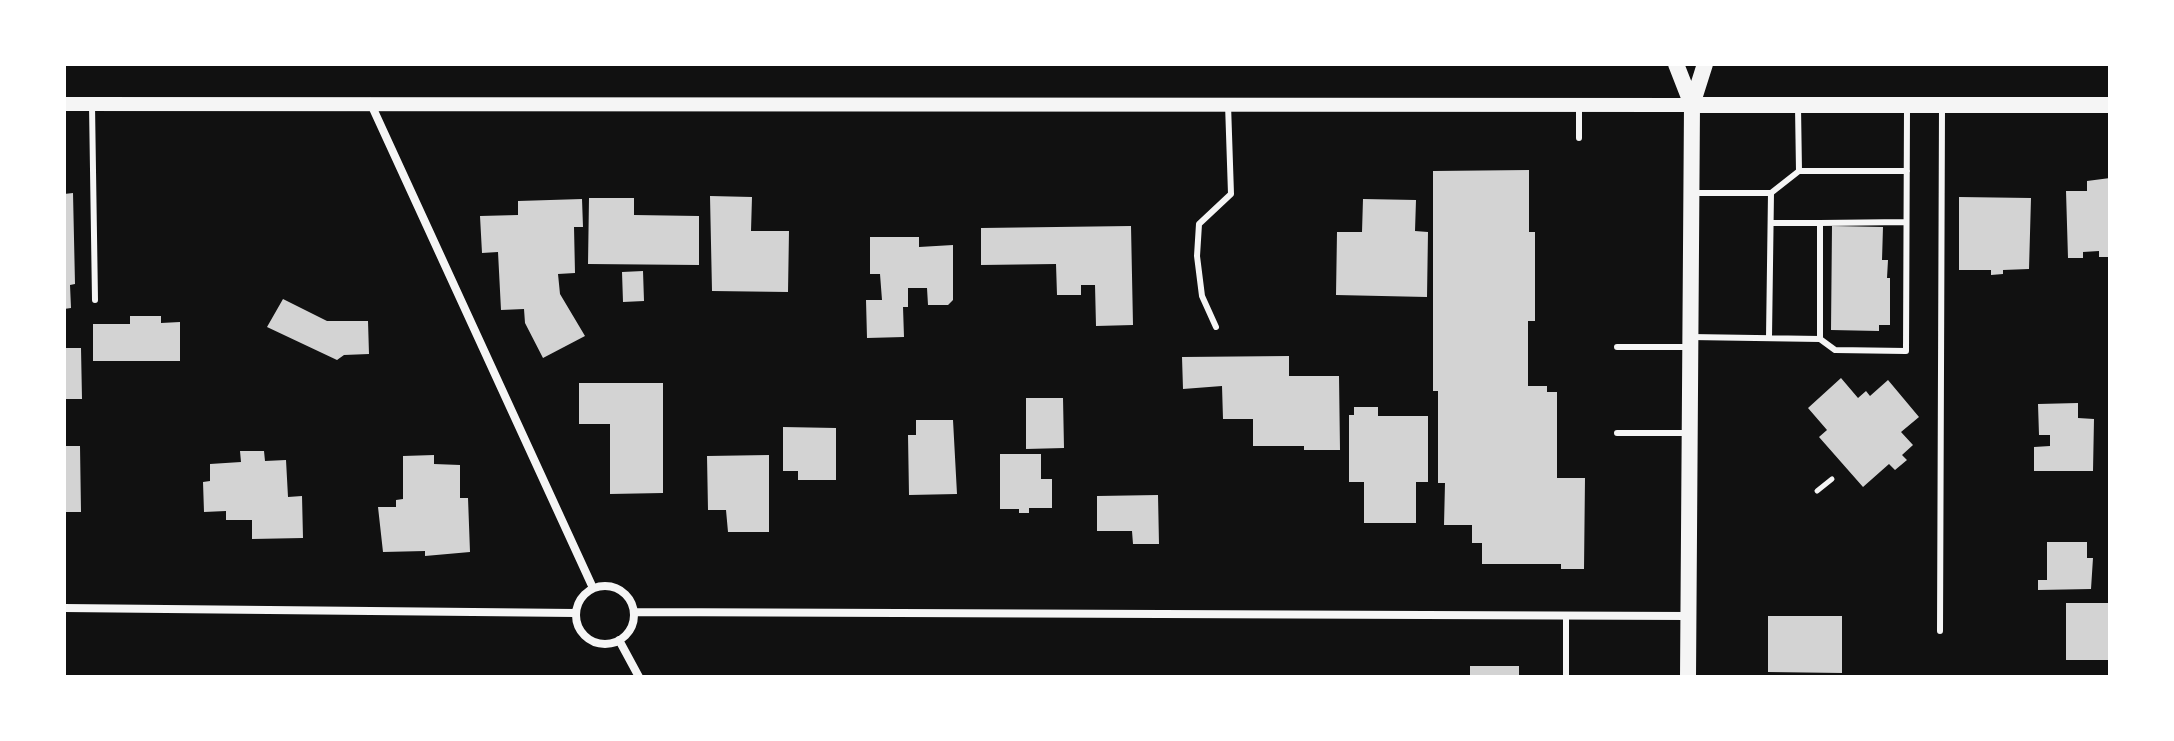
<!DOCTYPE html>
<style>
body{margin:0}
#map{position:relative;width:2174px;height:741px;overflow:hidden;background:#111;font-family:Manrope,sans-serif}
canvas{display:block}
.frame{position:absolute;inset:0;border:66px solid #fff;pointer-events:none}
</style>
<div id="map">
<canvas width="2174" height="741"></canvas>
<div class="frame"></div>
</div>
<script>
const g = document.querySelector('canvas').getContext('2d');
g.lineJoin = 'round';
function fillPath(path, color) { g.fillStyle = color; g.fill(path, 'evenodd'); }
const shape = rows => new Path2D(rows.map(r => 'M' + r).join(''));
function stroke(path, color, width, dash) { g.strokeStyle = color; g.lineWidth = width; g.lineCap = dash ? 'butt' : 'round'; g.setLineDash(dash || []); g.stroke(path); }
const building = shape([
 [1529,170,1529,232,1535,232,1535,321,1528,321,1528,386,1547,386,1547,392,1557,392,1557,478,1585,478,1584,569,1561,569,1561,564,1482,564,1482,543,1472,543,1472,525,1444,525,1445,483,1438,483,1438,391,1433,391,1433,171],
 [2110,178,2110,257,2099,257,2099,251,2083,252,2083,258,2068,258,2066,191,2087,191,2087,181],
 [73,193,75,284,70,285,71,308,64,309,64,194],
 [710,196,752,197,751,231,789,231,788,292,712,291],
 [1959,197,2031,198,2029,269,2003,270,2003,274,1991,275,1991,270,1959,270],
 [589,198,634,198,634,215,699,216,699,265,588,264],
 [582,199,583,227,574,227,575,273,558,274,560,294,585,336,543,358,525,323,524,309,501,310,498,252,482,253,480,216,518,215,518,201],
 [1363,199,1416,200,1415,231,1428,232,1427,297,1336,295,1337,232,1362,232],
 [1131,226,1133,325,1096,326,1095,285,1081,285,1081,295,1057,295,1056,264,981,265,981,228],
 [1832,226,1883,227,1882,260,1888,260,1887,278,1890,278,1890,325,1879,325,1879,331,1831,330],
 [870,237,919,237,919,247,953,245,953,300,948,305,928,305,927,288,908,288,908,307,903,307,904,337,867,338,866,300,882,300,880,274,870,274],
 [643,271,644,301,623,302,622,272],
 [283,299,327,321,368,321,369,354,344,355,337,360,267,327],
 [130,316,161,316,161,323,180,322,180,361,93,361,93,324,130,324],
 [64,348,81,348,82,399,64,399],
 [1289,356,1289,376,1339,376,1340,450,1304,450,1304,446,1253,446,1253,419,1223,419,1222,386,1183,389,1182,357],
 [1841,378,1858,398,1866,391,1870,396,1888,380,1919,417,1901,432,1913,445,1902,455,1907,460,1895,470,1889,464,1863,487,1819,437,1827,430,1808,408],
 [579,383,663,383,663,493,610,494,610,424,579,424],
 [1026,398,1063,398,1064,448,1026,449],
 [2078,403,2078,418,2094,419,2093,471,2034,471,2034,447,2050,446,2050,435,2039,435,2038,404],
 [1354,407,1378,407,1378,416,1428,416,1428,482,1416,482,1416,523,1364,523,1364,482,1349,482,1349,415,1354,415],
 [916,420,953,420,957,494,909,495,908,435,916,435],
 [783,427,836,428,836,480,798,480,798,471,783,471],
 [64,446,80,446,81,512,64,512],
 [240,451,264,451,265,461,286,460,288,497,302,496,303,538,252,539,252,520,226,520,226,511,204,512,203,482,210,481,210,464,241,462],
 [1000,454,1041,454,1041,479,1052,479,1052,508,1029,508,1029,513,1019,513,1019,509,1000,509],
 [434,455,434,464,460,465,460,498,468,498,470,552,425,556,425,551,383,552,378,507,396,507,396,500,403,499,403,456],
 [769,455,769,532,728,532,726,510,708,510,707,456],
 [1158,495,1159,544,1133,544,1132,531,1097,531,1097,496],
 [2047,542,2087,542,2087,558,2093,558,2091,589,2038,590,2038,580,2047,580],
 [2066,603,2110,603,2110,660,2066,660],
 [1768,616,1842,616,1842,673,1768,672],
 [1470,666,1519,666,1519,677,1470,677]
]);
const path = shape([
 [1817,491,1832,479]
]);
const service = shape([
 [92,105,95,300],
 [1579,106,1579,138],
 [1799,171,1907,171],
 [1691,193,1771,193],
 [1772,223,1820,223],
 [1216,327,1202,296,1197,256,1199,224,1231,194,1228,104],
 [1691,337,1820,339,1835,350,1906,351,1907,108],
 [1769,337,1771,193,1799,171,1798,107],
 [1820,339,1820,223,1906,222],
 [1617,347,1690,347],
 [1617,433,1689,433],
 [1566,618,1566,677],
 [1940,631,1942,107]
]);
const minor = shape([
 [370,102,593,588],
 '576 615a29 29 0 1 1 58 0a29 29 0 1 1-58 0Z',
 [64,608,575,613],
 [635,612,1688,616],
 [619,640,639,677]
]);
const tertiary = shape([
 [64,104,1692,105]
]);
const secondary = shape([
 [1676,64,1692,105],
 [1692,105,2110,105],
 [1688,677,1692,105,1705,64]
]);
fillPath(building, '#d3d3d3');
stroke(path, '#f5f5f5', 5);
stroke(service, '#f5f5f5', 6);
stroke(minor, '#f5f5f5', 8);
stroke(tertiary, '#f5f5f5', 14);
stroke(secondary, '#f5f5f5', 16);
</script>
